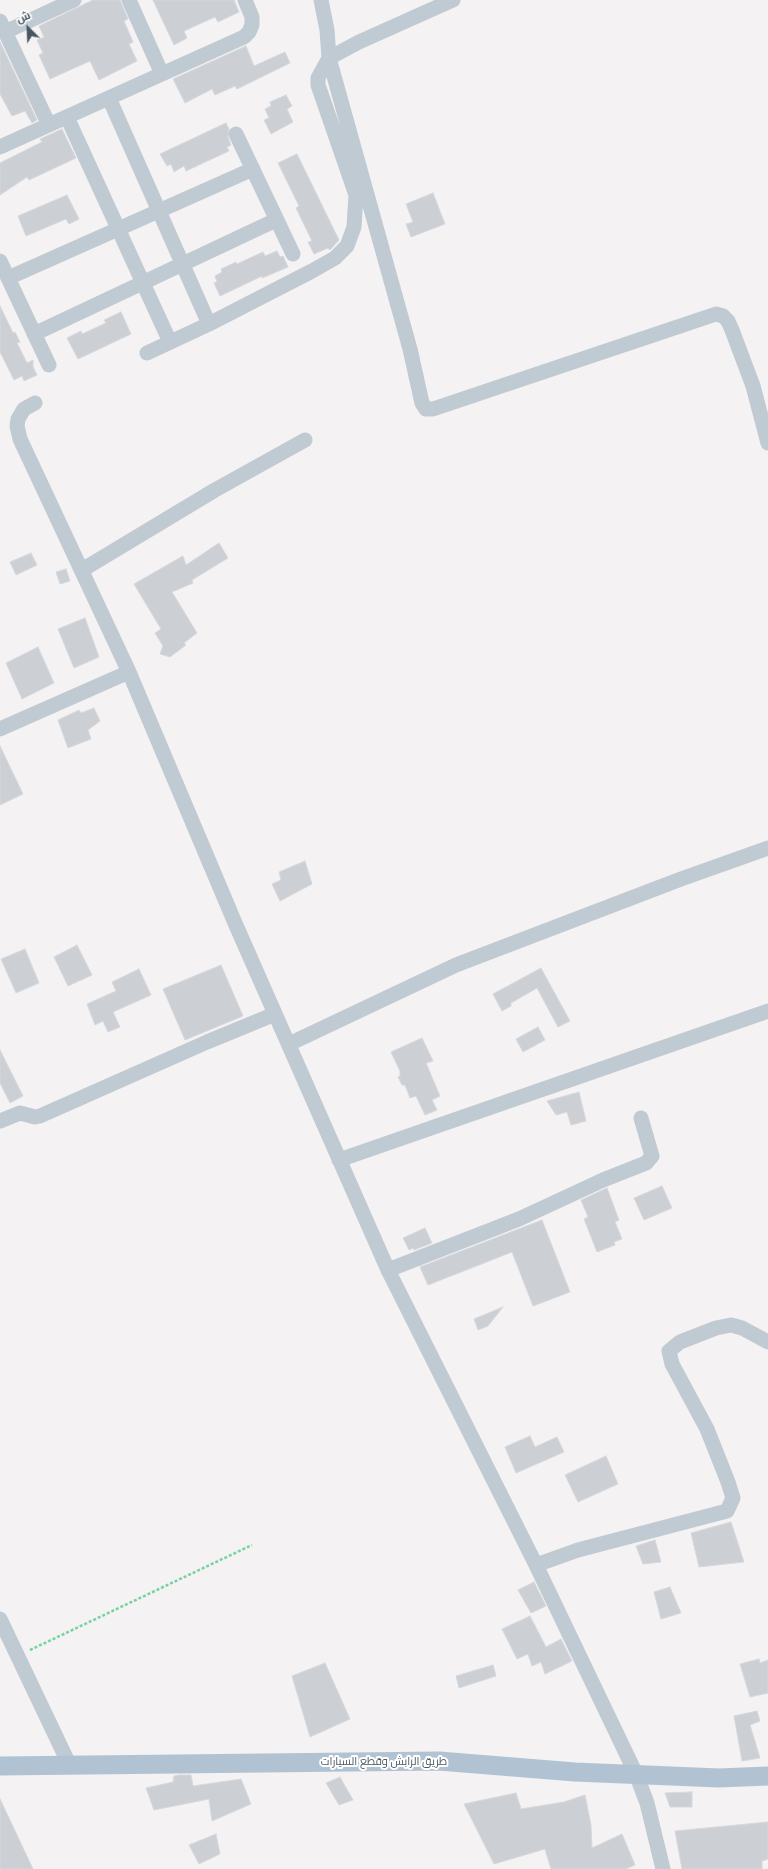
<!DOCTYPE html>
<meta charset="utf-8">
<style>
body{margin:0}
#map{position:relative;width:768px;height:1869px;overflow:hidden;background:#f4f2f2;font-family:"Public Sans",Cairo,sans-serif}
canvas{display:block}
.north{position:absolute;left:8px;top:8px;width:40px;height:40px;-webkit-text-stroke:3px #fff;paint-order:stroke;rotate:336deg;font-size:11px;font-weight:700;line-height:16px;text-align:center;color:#485661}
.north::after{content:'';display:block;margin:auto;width:14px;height:18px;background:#485661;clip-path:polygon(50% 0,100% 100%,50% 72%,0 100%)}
</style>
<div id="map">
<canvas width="768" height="1869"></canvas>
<div class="north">ش</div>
</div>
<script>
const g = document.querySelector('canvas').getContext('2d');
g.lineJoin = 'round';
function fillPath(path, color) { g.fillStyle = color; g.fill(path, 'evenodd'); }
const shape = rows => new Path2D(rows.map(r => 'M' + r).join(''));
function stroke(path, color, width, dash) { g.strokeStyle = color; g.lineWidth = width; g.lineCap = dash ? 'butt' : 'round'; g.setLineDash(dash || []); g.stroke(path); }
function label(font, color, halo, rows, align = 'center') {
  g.font = font + ' "Public Sans",Cairo,sans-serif'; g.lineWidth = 4; g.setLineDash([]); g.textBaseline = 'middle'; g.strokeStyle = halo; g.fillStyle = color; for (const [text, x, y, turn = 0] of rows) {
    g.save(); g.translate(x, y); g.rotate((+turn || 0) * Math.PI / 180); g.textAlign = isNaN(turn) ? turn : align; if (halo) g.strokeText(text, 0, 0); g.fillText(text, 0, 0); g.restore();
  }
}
const building = shape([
 [93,0,120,0,128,19,124,21,133,42,129,44,137,61,99,80,90,61,50,79,39,55,43,53,37,40,44,37,39,26,93,0],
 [153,0,234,0,239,12,218,22,215,17,184,31,187,38,174,45,153,0],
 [0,42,37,120,32,123,25,111,12,116,0,94,0,42],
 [246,46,254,66,285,52,290,63,237,89,235,86,215,95,212,89,185,103,173,79,246,46],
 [286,95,292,106,287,109,293,122,271,134,264,120,269,118,265,109,271,106,270,102,286,95],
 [226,123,229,129,228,137,231,145,227,147,229,151,186,171,184,166,174,172,171,164,167,166,160,154,226,123],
 [62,129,76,158,29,180,27,177,0,195,0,163,42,142,40,139,62,129],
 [297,154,339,240,330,250,328,248,314,254,308,242,312,241,296,208,299,206,278,163,297,154],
 [433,193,445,224,411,237,406,224,413,222,406,204,433,193],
 [67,195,79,219,69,224,66,219,26,236,18,216,67,195],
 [277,251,280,257,283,256,288,267,262,278,262,276,220,296,214,283,217,282,215,276,222,272,221,269,236,262,237,264,263,252,265,256,277,251],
 [0,306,13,333,15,332,20,342,17,343,27,363,33,360,33,367,37,375,24,381,22,376,14,380,0,352,0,306],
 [121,312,131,334,78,359,67,338,81,331,82,334,106,323,104,320,121,312],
 [219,543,228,558,192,580,193,583,172,592,197,633,184,643,186,645,170,657,160,654,163,646,155,633,161,629,134,584,183,556,186,565,219,543],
 [31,553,37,565,16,575,10,562,31,553],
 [66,569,70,581,60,584,56,572,66,569],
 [85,618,99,657,74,668,58,629,85,618],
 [38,647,54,683,22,699,6,663,38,647],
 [94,708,100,721,88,730,91,739,68,748,58,720,79,710,81,713,94,708],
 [0,746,23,794,0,805,0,746],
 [305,861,312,884,280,901,272,884,281,880,279,872,305,861],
 [77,945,92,975,68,986,54,957,77,945],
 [25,949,39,983,16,993,1,959,25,949],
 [221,965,243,1016,185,1040,163,989,221,965],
 [541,968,570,1021,558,1027,537,988,511,1003,511,1006,502,1011,493,994,541,968],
 [139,969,151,995,113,1012,120,1027,108,1032,103,1021,95,1025,87,1004,116,991,112,982,139,969],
 [538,1027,545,1040,523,1052,516,1039,538,1027],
 [422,1038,433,1061,426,1063,440,1096,432,1100,437,1110,425,1115,416,1096,410,1098,405,1085,402,1085,398,1077,400,1076,400,1071,391,1052,422,1038],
 [0,1050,23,1096,10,1103,0,1083,0,1050],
 [579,1092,586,1121,571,1125,567,1112,556,1115,547,1101,579,1092],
 [662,1186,672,1208,644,1220,634,1198,662,1186],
 [607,1188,619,1220,615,1222,622,1239,614,1242,615,1245,597,1252,584,1219,588,1217,581,1200,607,1188],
 [542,1220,570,1292,533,1306,512,1252,428,1285,420,1267,542,1220],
 [425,1228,432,1243,414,1250,413,1248,409,1250,403,1238,425,1228],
 [503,1307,488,1326,478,1330,474,1319,503,1307],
 [530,1436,535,1447,557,1437,564,1452,516,1473,505,1447,530,1436],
 [606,1456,618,1484,578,1502,565,1475,606,1456],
 [731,1522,744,1562,699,1567,691,1533,731,1522],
 [655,1540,661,1562,643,1564,636,1546,655,1540],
 [534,1582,546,1606,531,1613,518,1590,534,1582],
 [670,1587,681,1613,661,1619,654,1592,670,1587],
 [530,1616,546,1647,561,1639,572,1661,545,1674,541,1662,532,1666,528,1654,517,1659,502,1629,530,1616],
 [759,1659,760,1663,768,1660,768,1693,750,1697,740,1664,759,1659],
 [325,1663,350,1719,310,1737,292,1676,325,1663],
 [493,1665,496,1676,459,1688,456,1676,493,1665],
 [757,1711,760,1721,750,1725,760,1758,742,1761,734,1716,757,1711],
 [179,1775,191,1775,193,1786,241,1779,251,1804,212,1821,209,1799,154,1810,146,1788,173,1782,174,1776,179,1775],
 [340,1777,353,1800,339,1805,326,1783,340,1777],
 [692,1792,692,1807,670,1807,665,1793,692,1792],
 [516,1793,521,1809,564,1802,585,1795,591,1825,592,1848,622,1834,635,1865,626,1869,551,1869,545,1849,494,1864,464,1804,516,1793],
 [0,1799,33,1869,0,1869,0,1799],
 [768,1822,768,1859,762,1861,762,1869,682,1869,675,1831,768,1822],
 [216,1834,220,1854,199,1864,189,1845,216,1834]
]);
const path = shape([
 [30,1650,252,1545]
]);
const minor = shape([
 [129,0,162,74],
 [453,0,359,42,329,58,410,349,422,403,426,409,433,409,716,314,723,316,728,321,732,330,753,386,768,443],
 [0,21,49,125],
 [5,32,74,0],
 [109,98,209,324],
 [67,117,170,342],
 [236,134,293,254],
 [0,147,244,37,249,32,252,25,252,17,245,0],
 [0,261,49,365],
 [8,278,253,169],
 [34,334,276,220],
 [147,353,209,324,312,271,335,258,347,246,354,227,356,195,318,85,318,78,329,58,327,30,321,0],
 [35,403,24,409,18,419,17,426,20,439,129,672,235,923,388,1270,536,1565,636,1774,647,1803,663,1869],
 [82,570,215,490,305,440],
 [0,729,129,672],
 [289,1044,456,965,681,879,768,848],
 [0,1121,20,1113,35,1117,40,1116,207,1042,275,1014],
 [339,1160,768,1011],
 [388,1270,519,1219,603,1180,646,1163,652,1156,641,1118],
 [536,1565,578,1550,727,1511,733,1498,728,1482,707,1429,672,1364,669,1351,680,1342,716,1328,731,1325,742,1328,768,1342],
 [0,1619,69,1764]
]);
const major = shape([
 [0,1766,439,1761,575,1772,719,1778,768,1776]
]);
const streetNames = [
 ["طريق الرابش وقطع السيارات",384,1762]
];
fillPath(building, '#cccfd4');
stroke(building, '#d6d8de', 1);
stroke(path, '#75d3a1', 2.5, [3, 2]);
stroke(minor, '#bfcad2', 15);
stroke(major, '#b1c3d2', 19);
label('11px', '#485661', '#fff', streetNames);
</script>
